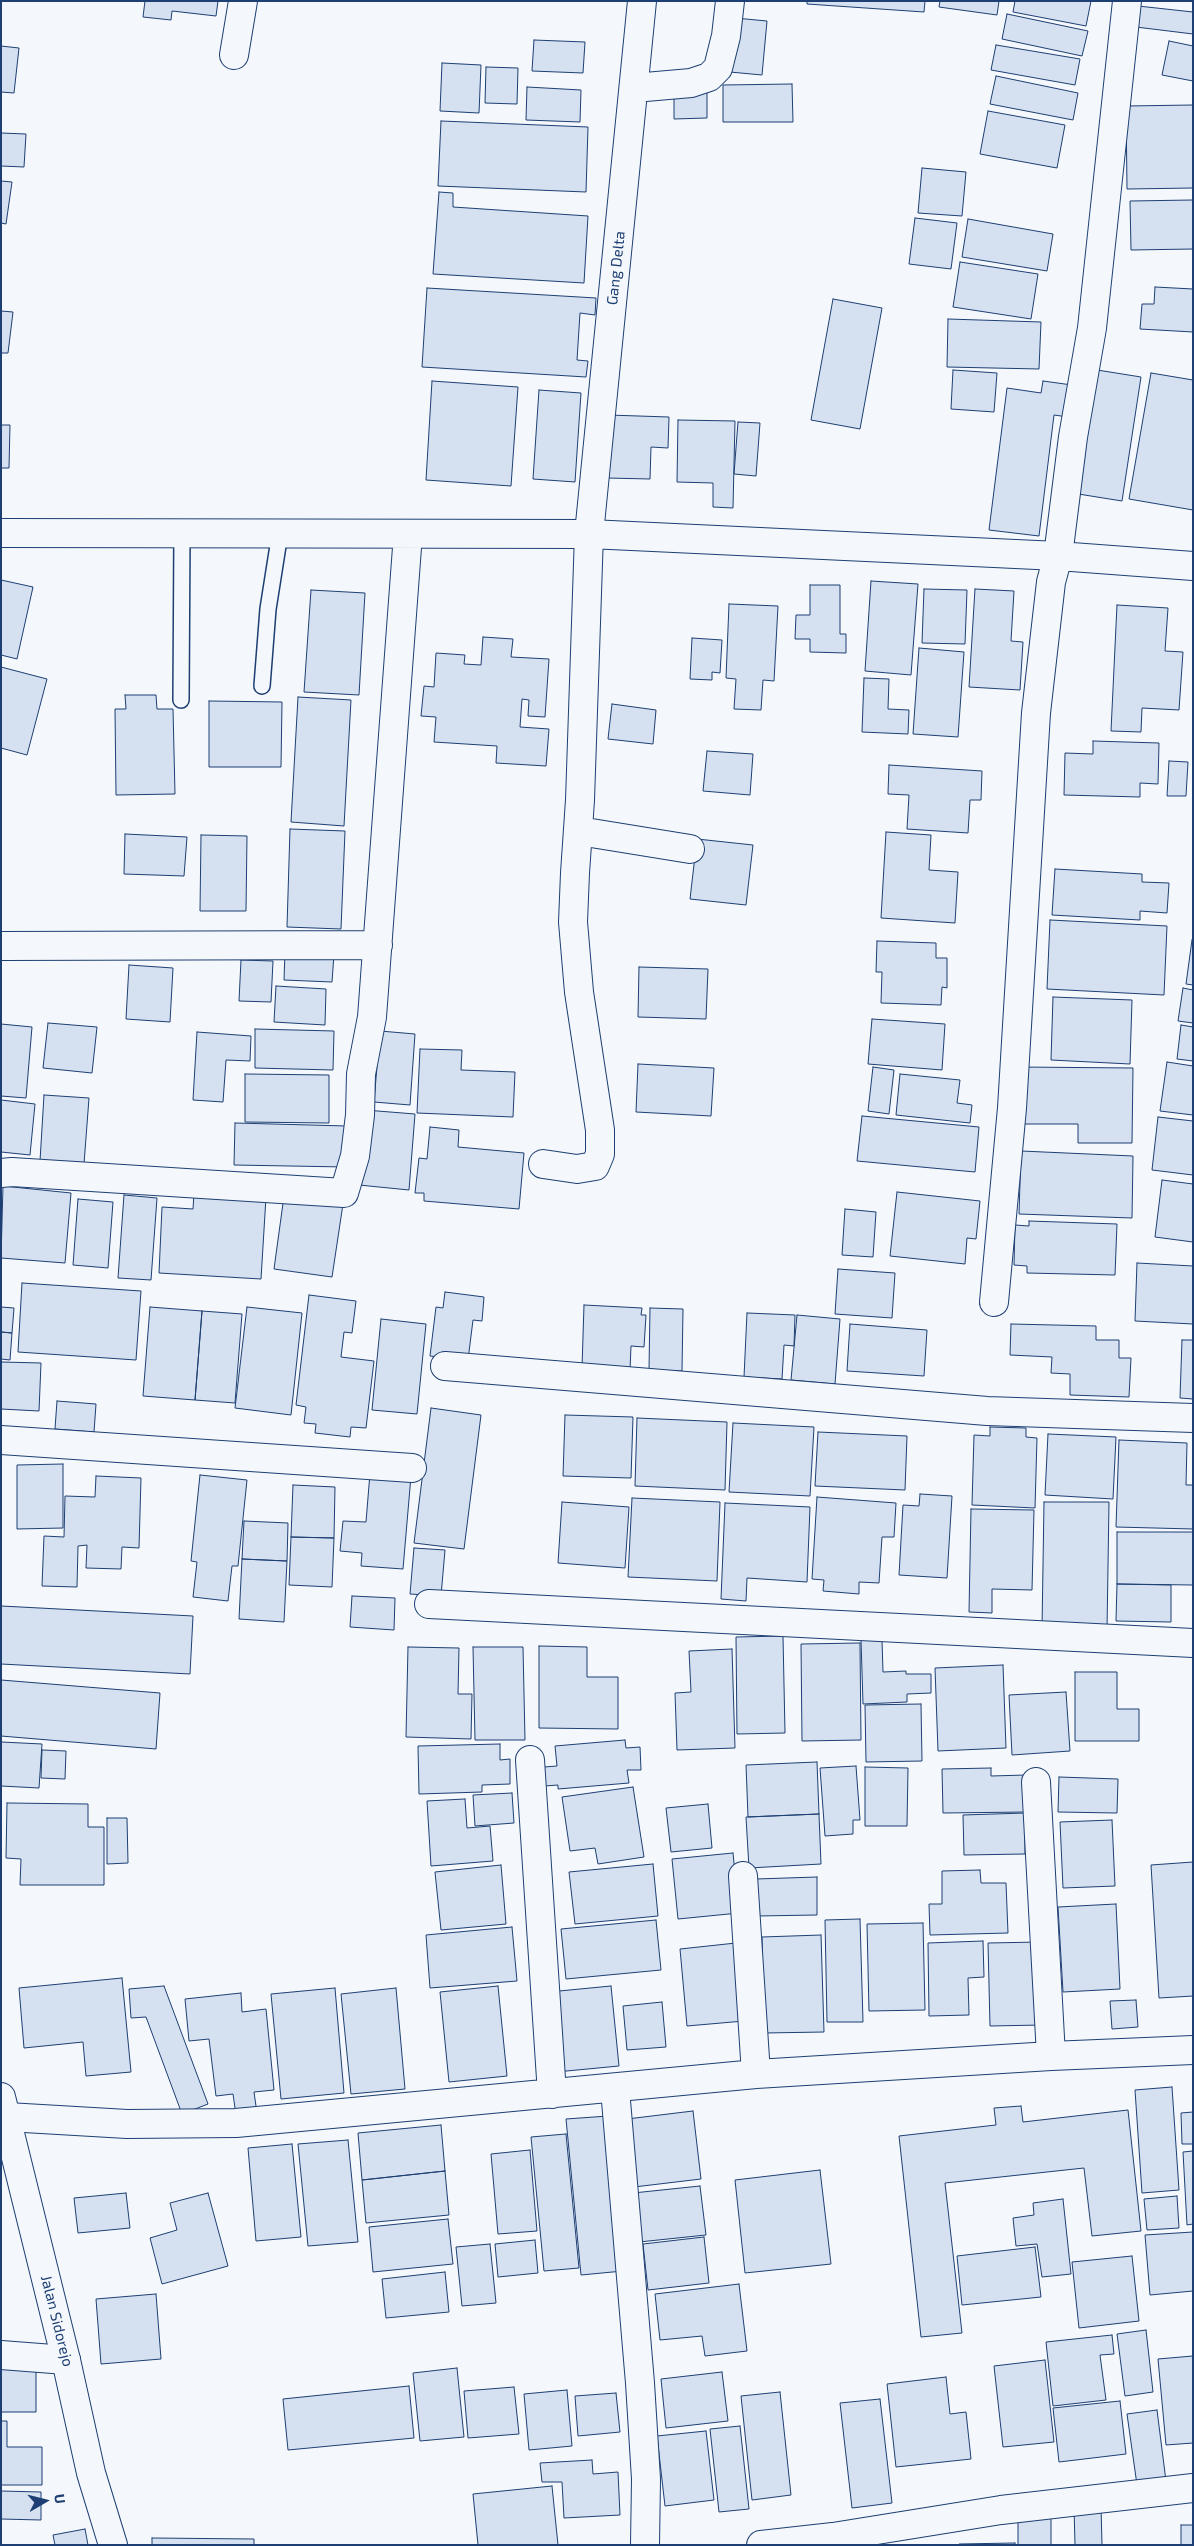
<!DOCTYPE html>
<style>
body{margin:0}
#map{position:relative;width:1194px;height:2546px;overflow:hidden;background:#f4f7fb;font-family:"Exo 2",sans-serif}
canvas{display:block}
.frame{position:absolute;inset:0;border:2px solid #1d3f73;pointer-events:none}
.north{position:absolute;left:20px;top:2476px;width:50px;height:50px;-webkit-text-stroke:4px #f4f7fb;paint-order:stroke;rotate:82deg;font-size:14px;font-weight:700;line-height:20px;text-align:center;color:#1d3f73}
.north::after{content:'';display:block;margin:auto;width:18px;height:22px;background:#1d3f73;clip-path:polygon(50% 0,100% 100%,50% 72%,0 100%)}
</style>
<div id="map">
<canvas width="1194" height="2546"></canvas>
<div class="frame"></div>
<div class="north">U</div>
</div>
<script>
const g = document.querySelector('canvas').getContext('2d');
g.lineJoin = 'round';
function fillPath(path, color) { g.fillStyle = color; g.fill(path, 'evenodd'); }
const shape = rows => new Path2D(rows.map(r => 'M' + r).join(''));
function stroke(path, color, width, dash) { g.strokeStyle = color; g.lineWidth = width; g.lineCap = dash ? 'butt' : 'round'; g.setLineDash(dash || []); g.stroke(path); }
function label(font, color, halo, rows, align = 'center') {
  g.font = font + ' "Exo 2",sans-serif'; g.lineWidth = 4; g.setLineDash([]); g.textBaseline = 'middle'; g.strokeStyle = halo; g.fillStyle = color; for (const [text, x, y, turn = 0] of rows) {
    g.save(); g.translate(x, y); g.rotate((+turn || 0) * Math.PI / 180); g.textAlign = isNaN(turn) ? turn : align; if (halo) g.strokeText(text, 0, 0); g.fillText(text, 0, 0); g.restore();
  }
}
const building = shape([
 [145,1,218,1,216,16,172,11,171,20,143,17,145,1],
 [807,1,925,1,924,12,807,4,807,1],
 [940,1,999,1,997,15,939,7,940,1],
 [1015,1,1091,1,1086,26,1013,12,1015,1],
 [1138,6,1193,12,1193,34,1136,27,1138,6],
 [1007,14,1088,31,1082,56,1002,39,1007,14],
 [735,18,767,21,762,75,730,72,735,18],
 [534,40,585,42,583,73,532,71,534,40],
 [1169,41,1193,46,1193,81,1162,75,1169,41],
 [996,45,1080,59,1075,85,991,70,996,45],
 [1,46,19,48,14,93,1,92,1,46],
 [442,63,481,65,479,113,440,111,442,63],
 [486,67,518,68,517,104,485,103,486,67],
 [996,76,1078,93,1073,120,990,104,996,76],
 [792,84,793,122,723,122,723,85,792,84],
 [527,87,581,90,580,122,526,120,527,87],
 [674,90,707,90,707,118,674,119,674,90],
 [1193,105,1193,188,1127,189,1126,106,1193,105],
 [988,111,1065,125,1057,168,980,154,988,111],
 [441,121,588,127,586,192,438,186,441,121],
 [1,133,26,134,24,167,1,166,1,133],
 [922,168,966,172,962,216,918,213,922,168],
 [1,181,12,182,6,224,1,223,1,181],
 [439,192,453,193,453,207,588,216,584,283,433,274,439,192],
 [1193,200,1193,249,1131,250,1130,201,1193,200],
 [915,218,957,223,951,269,909,264,915,218],
 [968,219,1053,234,1047,271,962,257,968,219],
 [960,262,1038,274,1031,319,953,307,960,262],
 [1155,287,1193,289,1193,332,1140,329,1142,304,1154,304,1155,287],
 [427,288,596,298,595,315,580,313,577,360,588,361,586,377,422,367,427,288],
 [833,299,882,308,860,429,811,420,833,299],
 [1,311,13,312,8,353,1,353,1,311],
 [948,319,1041,322,1039,369,947,367,948,319],
 [1091,369,1141,377,1122,501,1072,493,1091,369],
 [953,370,997,373,994,412,951,409,953,370],
 [1151,373,1193,380,1193,510,1129,499,1151,373],
 [432,381,518,387,511,486,426,480,432,381],
 [1043,381,1072,385,1068,417,1054,415,1039,536,989,530,1007,388,1041,393,1043,381],
 [539,390,581,393,575,482,533,479,539,390],
 [608,415,669,417,668,448,651,447,650,479,607,478,608,415],
 [678,420,735,421,733,508,713,507,713,483,677,482,678,420],
 [738,422,760,423,756,476,734,474,738,422],
 [1,425,10,425,9,468,1,468,1,425],
 [1,580,33,587,17,659,1,655,1,580],
 [871,581,918,584,911,675,865,671,871,581],
 [810,585,840,585,840,634,846,634,846,653,810,652,810,639,795,639,796,615,810,615,810,585],
 [924,589,967,590,965,644,922,643,924,589],
 [975,589,1014,591,1011,641,1023,642,1020,690,969,687,975,589],
 [311,590,365,593,359,695,304,692,311,590],
 [729,604,778,606,774,681,763,680,761,710,734,709,736,679,726,678,729,604],
 [1117,605,1168,608,1165,651,1183,652,1179,710,1142,708,1141,732,1111,731,1117,605],
 [483,637,513,639,511,657,549,659,545,717,528,716,529,700,522,699,520,727,549,729,546,766,496,763,497,746,434,742,436,717,421,716,424,686,434,687,436,653,465,655,464,664,481,665,483,637],
 [692,638,722,640,720,673,712,672,712,680,690,679,692,638],
 [919,648,964,652,958,737,913,734,919,648],
 [1,667,47,679,27,755,1,748,1,667],
 [864,678,889,679,888,709,909,710,908,734,862,732,864,678],
 [125,695,156,695,157,709,173,709,175,794,116,795,115,709,126,709,125,695],
 [298,697,351,700,344,826,291,822,298,697],
 [209,701,282,702,281,767,209,767,209,701],
 [612,704,656,710,653,744,608,739,612,704],
 [1093,741,1159,743,1158,784,1140,783,1140,797,1064,795,1065,753,1093,754,1093,741],
 [707,751,753,754,750,795,703,791,707,751],
 [1169,761,1188,762,1186,796,1167,796,1169,761],
 [889,765,982,771,981,800,970,800,968,833,907,829,909,795,888,794,889,765],
 [290,829,345,831,341,929,287,927,290,829],
 [886,832,931,835,929,870,958,872,955,923,881,918,886,832],
 [125,834,187,837,184,876,124,874,125,834],
 [201,835,247,836,246,911,200,911,201,835],
 [697,839,753,845,746,905,690,899,697,839],
 [1055,869,1142,874,1142,882,1169,883,1167,913,1140,911,1140,920,1052,915,1055,869],
 [1050,920,1167,926,1164,995,1047,989,1050,920],
 [1192,940,1193,941,1193,985,1186,984,1192,940],
 [877,941,936,943,936,958,947,958,947,988,942,987,941,1005,881,1003,882,972,876,972,877,941],
 [285,952,334,954,332,982,284,980,285,952],
 [241,960,273,961,271,1002,239,1001,241,960],
 [129,965,173,968,170,1022,126,1019,129,965],
 [639,967,708,969,706,1019,638,1017,639,967],
 [276,986,326,989,325,1025,274,1022,276,986],
 [1183,988,1193,990,1193,1023,1178,1021,1183,988],
 [1053,997,1132,1000,1130,1064,1051,1060,1053,997],
 [872,1019,945,1024,942,1070,868,1064,872,1019],
 [48,1023,97,1027,92,1073,43,1068,48,1023],
 [1,1024,32,1027,26,1098,1,1096,1,1024],
 [1181,1025,1193,1027,1193,1061,1177,1059,1181,1025],
 [255,1029,334,1031,333,1070,255,1068,255,1029],
 [380,1031,415,1034,410,1105,374,1102,380,1031],
 [197,1032,251,1036,250,1061,226,1060,223,1102,193,1100,197,1032],
 [420,1049,462,1050,461,1070,515,1072,513,1117,417,1113,420,1049],
 [1167,1062,1193,1066,1193,1115,1160,1111,1167,1062],
 [638,1064,714,1068,711,1116,636,1112,638,1064],
 [873,1067,894,1070,889,1114,868,1111,873,1067],
 [1017,1067,1133,1068,1132,1143,1078,1143,1078,1124,1016,1124,1017,1067],
 [245,1074,329,1075,329,1123,245,1122,245,1074],
 [900,1074,960,1080,957,1103,972,1105,970,1123,896,1115,900,1074],
 [44,1095,89,1098,84,1164,40,1161,44,1095],
 [1,1100,35,1104,30,1155,1,1152,1,1100],
 [365,1110,415,1114,409,1190,359,1185,365,1110],
 [862,1116,979,1127,975,1172,857,1161,862,1116],
 [1158,1117,1193,1121,1193,1175,1152,1170,1158,1117],
 [235,1123,347,1126,346,1167,234,1165,235,1123],
 [430,1127,459,1130,458,1147,524,1153,519,1209,424,1201,424,1193,415,1193,419,1158,427,1159,430,1127],
 [1021,1151,1133,1156,1132,1218,1019,1214,1021,1151],
 [1162,1180,1193,1184,1193,1242,1155,1237,1162,1180],
 [3,1186,71,1193,65,1263,1,1258,3,1186],
 [897,1192,980,1201,976,1239,967,1238,965,1264,890,1256,897,1192],
 [194,1193,266,1197,261,1279,159,1273,162,1207,193,1209,194,1193],
 [124,1195,157,1198,151,1280,118,1278,124,1195],
 [284,1196,343,1204,332,1277,274,1269,284,1196],
 [78,1199,113,1202,108,1268,73,1265,78,1199],
 [845,1209,876,1212,873,1257,842,1255,845,1209],
 [1029,1221,1117,1224,1115,1275,1027,1273,1027,1266,1014,1265,1015,1225,1029,1226,1029,1221],
 [1137,1263,1193,1266,1193,1324,1135,1321,1137,1263],
 [838,1269,895,1273,892,1318,835,1314,838,1269],
 [22,1283,141,1291,136,1360,18,1352,22,1283],
 [445,1292,484,1297,482,1321,473,1320,468,1360,430,1356,436,1307,443,1308,445,1292],
 [309,1295,356,1301,352,1333,344,1332,341,1357,374,1361,366,1428,351,1427,350,1437,315,1433,316,1424,304,1423,306,1407,296,1405,309,1295],
 [584,1305,642,1308,641,1315,646,1315,644,1347,631,1346,630,1370,582,1368,584,1305],
 [1,1307,14,1308,12,1333,1,1332,1,1307],
 [150,1307,202,1311,195,1400,143,1396,150,1307],
 [247,1307,302,1313,291,1415,235,1408,247,1307],
 [650,1308,683,1309,682,1371,649,1370,650,1308],
 [202,1311,242,1314,235,1403,195,1400,202,1311],
 [747,1313,795,1315,794,1346,784,1345,782,1379,744,1377,747,1313],
 [797,1315,840,1319,835,1384,791,1380,797,1315],
 [381,1319,426,1324,417,1414,372,1410,381,1319],
 [850,1324,927,1330,924,1376,847,1371,850,1324],
 [1011,1324,1096,1326,1096,1340,1119,1340,1119,1358,1131,1358,1129,1397,1070,1395,1070,1374,1051,1373,1052,1357,1010,1355,1011,1324],
 [1,1332,12,1333,10,1360,1,1359,1,1332],
 [1182,1340,1193,1340,1193,1399,1180,1398,1182,1340],
 [1,1362,41,1363,39,1411,1,1409,1,1362],
 [57,1401,96,1404,94,1432,55,1429,57,1401],
 [431,1408,481,1415,464,1549,414,1543,431,1408],
 [565,1415,633,1417,631,1478,563,1476,565,1415],
 [637,1418,727,1422,725,1490,635,1486,637,1418],
 [733,1423,814,1427,810,1496,729,1492,733,1423],
 [990,1427,1026,1428,1026,1437,1037,1438,1035,1508,972,1505,974,1435,990,1436,990,1427],
 [818,1432,907,1436,905,1490,815,1486,818,1432],
 [1048,1434,1116,1437,1113,1499,1045,1495,1048,1434],
 [1119,1440,1187,1443,1186,1485,1193,1485,1193,1529,1116,1527,1119,1440],
 [63,1464,63,1528,17,1529,17,1465,63,1464],
 [370,1473,411,1476,403,1569,361,1566,362,1553,340,1551,343,1521,366,1522,370,1473],
 [200,1475,247,1480,238,1566,232,1566,228,1601,193,1597,197,1562,191,1561,200,1475],
 [96,1476,141,1478,139,1548,122,1547,121,1569,86,1568,87,1545,78,1546,77,1587,42,1586,44,1536,64,1537,65,1496,95,1497,96,1476],
 [293,1485,335,1487,334,1538,291,1537,293,1485],
 [920,1494,952,1496,947,1578,899,1575,903,1505,919,1506,920,1494],
 [817,1497,896,1503,894,1537,882,1537,879,1583,859,1582,859,1594,823,1591,824,1580,812,1579,817,1497],
 [632,1498,720,1502,717,1581,628,1577,632,1498],
 [562,1502,629,1507,625,1568,558,1563,562,1502],
 [1044,1502,1109,1502,1107,1630,1042,1629,1044,1502],
 [725,1503,810,1507,807,1582,747,1578,746,1601,721,1599,725,1503],
 [971,1509,1034,1510,1032,1590,992,1589,992,1613,969,1612,971,1509],
 [244,1521,288,1523,287,1561,242,1559,244,1521],
 [1117,1532,1193,1532,1193,1585,1117,1584,1117,1532],
 [291,1537,334,1538,332,1587,289,1585,291,1537],
 [414,1548,445,1550,441,1596,410,1594,414,1548],
 [242,1559,287,1561,284,1622,239,1619,242,1559],
 [1117,1584,1171,1585,1171,1622,1116,1621,1117,1584],
 [352,1596,395,1598,394,1630,350,1627,352,1596],
 [1,1606,193,1616,190,1674,1,1664,1,1606],
 [783,1636,785,1733,737,1734,736,1637,783,1636],
 [861,1640,882,1640,883,1672,906,1671,906,1674,931,1674,931,1693,907,1694,907,1702,863,1704,861,1640],
 [860,1643,861,1740,802,1741,801,1644,860,1643],
 [539,1646,587,1647,587,1677,618,1677,618,1729,539,1728,539,1646],
 [408,1647,459,1648,458,1694,472,1694,471,1739,406,1737,408,1647],
 [473,1647,523,1647,525,1740,475,1740,473,1647],
 [732,1649,735,1748,677,1750,675,1693,691,1692,689,1651,732,1649],
 [1003,1665,1006,1748,938,1751,935,1668,1003,1665],
 [1075,1672,1117,1672,1117,1709,1139,1709,1139,1741,1075,1741,1075,1672],
 [1,1680,160,1693,156,1749,1,1736,1,1680],
 [1066,1692,1070,1751,1012,1755,1009,1695,1066,1692],
 [921,1704,922,1761,866,1762,865,1705,921,1704],
 [625,1740,626,1748,640,1747,641,1770,627,1770,629,1783,558,1789,558,1785,545,1786,544,1767,557,1766,555,1746,625,1740],
 [1,1742,42,1744,39,1788,1,1786,1,1742],
 [500,1744,500,1760,510,1759,510,1784,482,1785,482,1792,419,1794,418,1746,500,1744],
 [42,1750,66,1751,65,1779,41,1778,42,1750],
 [817,1762,819,1814,748,1817,746,1765,817,1762],
 [856,1766,860,1820,853,1820,853,1834,825,1836,820,1768,856,1766],
 [865,1767,908,1768,907,1826,865,1826,865,1767],
 [991,1768,991,1776,1026,1775,1027,1812,943,1813,942,1769,991,1768],
 [1059,1777,1118,1779,1117,1813,1058,1812,1059,1777],
 [633,1787,644,1857,598,1864,595,1848,570,1851,562,1797,633,1787],
 [512,1793,514,1823,475,1826,473,1795,512,1793],
 [465,1799,467,1828,490,1826,493,1861,431,1866,427,1801,465,1799],
 [7,1803,88,1804,88,1827,104,1827,104,1885,20,1885,21,1859,6,1858,7,1803],
 [708,1804,712,1848,671,1852,666,1808,708,1804],
 [1025,1813,1025,1854,964,1855,963,1815,1025,1813],
 [819,1814,821,1864,749,1868,746,1817,819,1814],
 [107,1818,127,1818,128,1863,107,1864,107,1818],
 [1112,1820,1115,1886,1063,1888,1060,1822,1112,1820],
 [733,1853,739,1913,678,1919,672,1859,733,1853],
 [1193,1862,1193,1996,1159,1998,1151,1865,1193,1862],
 [653,1864,658,1916,575,1924,569,1872,653,1864],
 [501,1865,506,1924,441,1930,435,1872,501,1865],
 [980,1870,981,1883,1006,1883,1008,1933,930,1935,929,1904,942,1904,942,1871,980,1870],
 [817,1877,817,1915,757,1916,756,1879,817,1877],
 [1116,1904,1120,1989,1063,1992,1058,1907,1116,1904],
 [860,1919,863,2022,827,2022,825,1920,860,1919],
 [656,1920,661,1970,566,1979,561,1929,656,1920],
 [923,1923,925,2010,869,2011,867,1924,923,1923],
 [512,1927,517,1981,430,1988,426,1935,512,1927],
 [821,1935,824,2032,764,2033,762,1937,821,1935],
 [983,1941,984,1977,968,1978,969,2015,929,2016,928,1943,983,1941],
 [1040,1942,1042,2025,990,2026,988,1943,1040,1942],
 [736,1943,744,2021,687,2026,680,1949,736,1943],
 [122,1978,131,2072,86,2076,83,2042,24,2048,19,1988,122,1978],
 [164,1986,208,2104,182,2114,146,2017,131,2018,129,1989,164,1986],
 [498,1986,507,2076,449,2082,440,1992,498,1986],
 [611,1986,619,2066,556,2072,549,1992,611,1986],
 [335,1988,344,2093,281,2099,271,1994,335,1988],
 [396,1988,405,2089,351,2094,341,1994,396,1988],
 [241,1993,242,2012,266,2009,274,2090,254,2092,257,2113,236,2115,233,2094,216,2096,209,2039,189,2041,185,1999,241,1993],
 [1136,2000,1138,2027,1112,2029,1110,2001,1136,2000],
 [662,2002,666,2047,627,2050,623,2006,662,2002],
 [1172,2087,1179,2190,1142,2193,1135,2090,1172,2087],
 [1021,2106,1023,2122,1128,2110,1141,2231,1092,2236,1084,2168,945,2183,962,2333,921,2337,899,2136,996,2125,994,2108,1021,2106],
 [693,2111,701,2179,634,2187,627,2119,693,2111],
 [1193,2112,1193,2144,1182,2144,1181,2113,1193,2112],
 [608,2116,623,2271,581,2275,566,2119,608,2116],
 [441,2125,445,2171,362,2180,358,2133,441,2125],
 [566,2134,579,2268,544,2271,531,2137,566,2134],
 [348,2140,358,2242,308,2246,298,2144,348,2140],
 [292,2144,301,2237,256,2241,248,2148,292,2144],
 [530,2150,537,2231,498,2234,491,2154,530,2150],
 [1193,2151,1193,2224,1187,2225,1183,2152,1193,2151],
 [820,2170,831,2264,745,2273,735,2180,820,2170],
 [445,2171,449,2215,366,2223,362,2180,445,2171],
 [700,2186,706,2235,639,2242,633,2193,700,2186],
 [126,2193,130,2228,78,2233,74,2198,126,2193],
 [208,2193,228,2266,162,2284,150,2238,177,2230,170,2203,208,2193],
 [1177,2196,1179,2228,1147,2230,1144,2199,1177,2196],
 [1063,2199,1071,2274,1042,2277,1037,2244,1016,2246,1013,2218,1034,2215,1033,2203,1063,2199],
 [448,2219,453,2264,373,2272,369,2227,448,2219],
 [1193,2232,1193,2291,1150,2295,1145,2235,1193,2232],
 [704,2237,709,2283,648,2290,643,2244,704,2237],
 [535,2240,538,2273,498,2277,495,2244,535,2240],
 [490,2244,496,2303,462,2306,456,2247,490,2244],
 [1035,2247,1041,2297,962,2305,957,2256,1035,2247],
 [1132,2256,1139,2321,1079,2328,1072,2262,1132,2256],
 [445,2272,449,2312,386,2318,382,2279,445,2272],
 [739,2284,747,2351,705,2356,702,2336,660,2340,655,2294,739,2284],
 [156,2294,161,2359,101,2364,96,2299,156,2294],
 [1146,2330,1153,2392,1125,2396,1117,2334,1146,2330],
 [1112,2335,1114,2354,1100,2355,1106,2400,1053,2406,1046,2342,1112,2335],
 [1193,2356,1193,2443,1166,2445,1158,2359,1193,2356],
 [1045,2360,1054,2442,1003,2447,994,2366,1045,2360],
 [1,2361,36,2361,36,2412,1,2412,1,2361],
 [457,2368,464,2437,420,2441,413,2373,457,2368],
 [722,2372,728,2421,666,2428,661,2379,722,2372],
 [946,2377,950,2414,966,2412,971,2459,896,2467,887,2384,946,2377],
 [409,2386,414,2438,288,2450,283,2399,409,2386],
 [514,2387,519,2434,468,2438,464,2391,514,2387],
 [567,2390,572,2446,529,2450,524,2394,567,2390],
 [780,2392,791,2495,752,2500,741,2396,780,2392],
 [616,2393,620,2432,578,2436,575,2396,616,2393],
 [880,2399,892,2503,852,2508,840,2403,880,2399],
 [1120,2401,1126,2454,1059,2462,1053,2408,1120,2401],
 [1157,2410,1166,2481,1137,2485,1127,2414,1157,2410],
 [1,2421,7,2421,7,2447,42,2447,42,2485,1,2485,1,2421],
 [740,2426,749,2509,719,2512,710,2429,740,2426],
 [706,2431,714,2500,665,2506,657,2436,706,2431],
 [592,2460,593,2474,618,2472,620,2515,564,2518,562,2482,542,2482,540,2463,592,2460],
 [552,2486,558,2545,478,2545,473,2494,552,2486],
 [1,2491,41,2492,41,2520,1,2519,1,2491],
 [1101,2506,1102,2545,1075,2545,1074,2507,1101,2506],
 [1018,2518,1051,2518,1051,2545,1018,2545,1018,2518],
 [1181,2525,1193,2525,1193,2545,1181,2545,1181,2525],
 [85,2529,88,2545,55,2545,53,2535,85,2529],
 [152,2538,254,2539,254,2545,152,2545,152,2538],
 [1015,2543,1015,2545,959,2545,959,2544,1015,2543]
]);
const service = shape([
 [262,686,268,609,280,533],
 [181,700,182,532]
]);
const minor = shape([
 [234,55,243,1],
 [634,88,691,83,709,77,718,68,726,36,730,1],
 [1,533,589,534,1058,556,1193,566],
 [579,831,690,849],
 [1,946,378,945],
 [543,1164,577,1169,595,1166,600,1154,600,1130,579,992,573,922,575,873,580,800,589,534,642,1],
 [1,1173,12,1172,344,1193,355,1156,360,1115,361,1074,372,1017,408,534],
 [994,1302,1012,1108,1036,713,1051,582,1058,556,1073,437,1092,328,1127,1],
 [445,1366,987,1411,1193,1418],
 [1,1440,412,1468],
 [429,1604,1193,1643],
 [530,1760,552,2094],
 [1036,1782,1051,2056],
 [743,1876,756,2074],
 [615,2089,640,2383,646,2479,645,2545],
 [7,2117,127,2124,236,2123,756,2074,1051,2056,1193,2050],
 [1,2355,66,2360],
 [761,2545,833,2537,1001,2510,1193,2488]
]);
const tertiary = shape([
 [1,2097,66,2360,91,2473,113,2545]
]);
const streetNames = [
 ["Gang Delta",616,268,-84],
 ["Jalan Sidorejo",57,2321,76]
];
fillPath(building, '#d5e0f0');
stroke(building, '#1d3f73', 1);
stroke(service, '#1d3f73', 18);
stroke(minor, '#1d3f73', 30);
stroke(tertiary, '#1d3f73', 30);
stroke(service, '#f4f7fb', 15);
stroke(minor, '#f4f7fb', 28);
stroke(tertiary, '#f4f7fb', 28);
label('15px', '#1d3f73', '#f4f7fb', streetNames);
</script>
